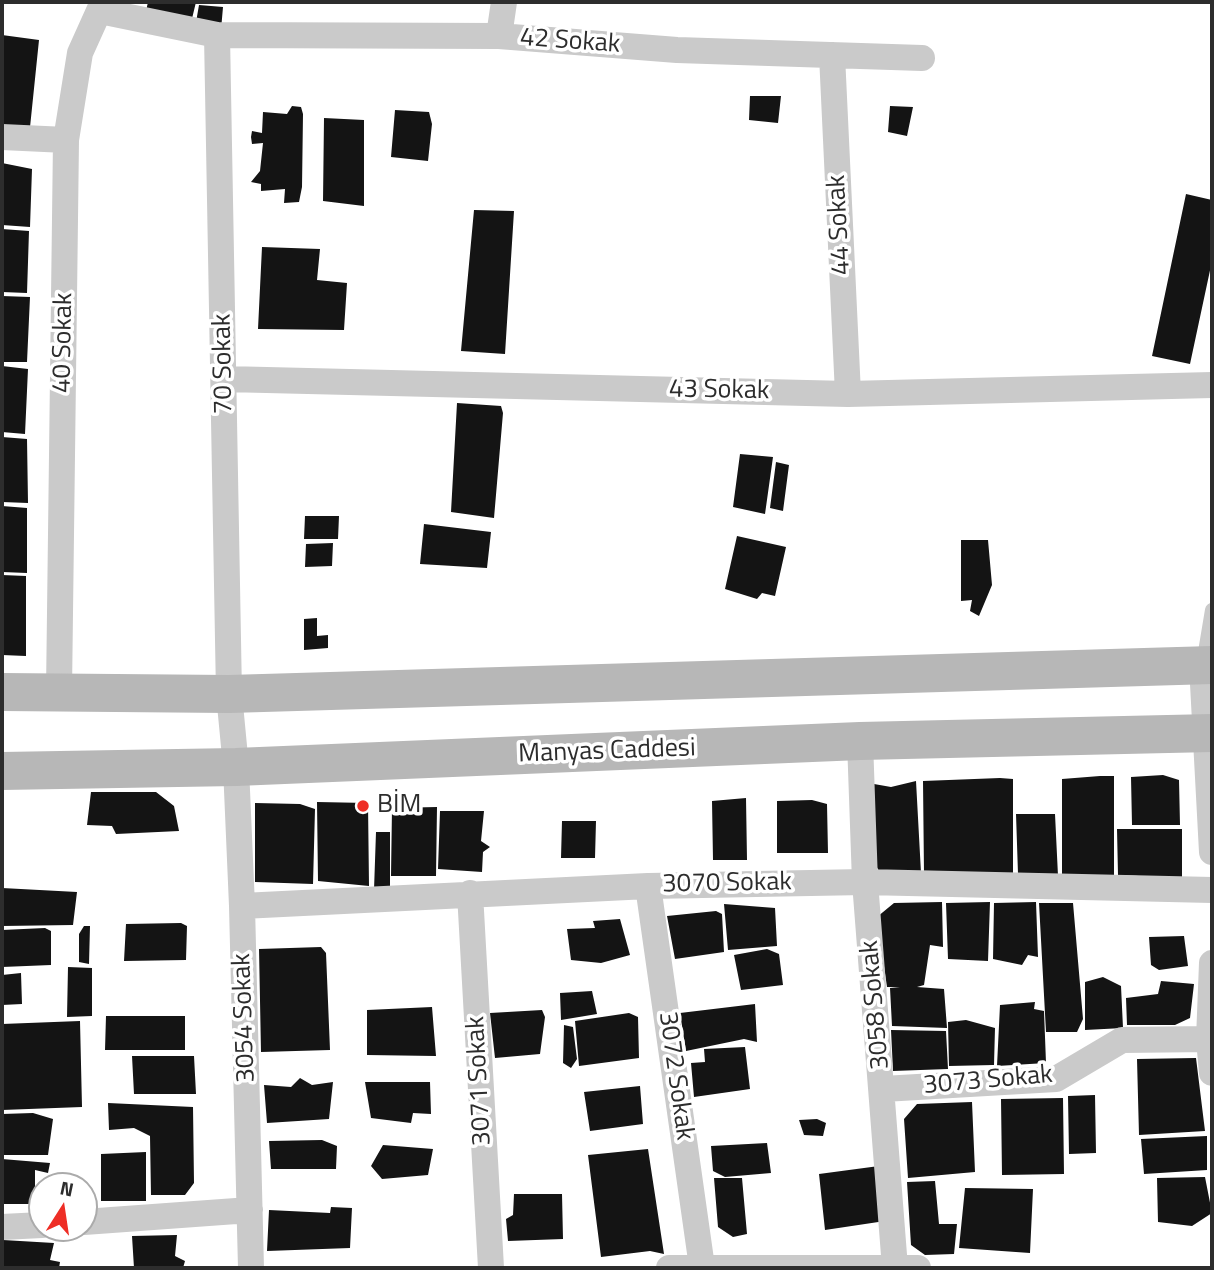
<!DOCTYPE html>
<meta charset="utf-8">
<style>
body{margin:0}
#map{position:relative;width:1214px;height:1270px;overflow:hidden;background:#fff;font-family:"Titillium Web",sans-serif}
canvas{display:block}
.frame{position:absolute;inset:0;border:4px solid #2d2d2d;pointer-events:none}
.north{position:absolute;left:28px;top:1172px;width:70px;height:70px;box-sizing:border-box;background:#fff;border:2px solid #ababab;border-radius:50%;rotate:12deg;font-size:19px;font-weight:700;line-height:28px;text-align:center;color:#2d2d2d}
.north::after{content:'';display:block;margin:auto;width:24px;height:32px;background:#ee2e26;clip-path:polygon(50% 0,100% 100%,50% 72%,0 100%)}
</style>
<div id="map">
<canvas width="1214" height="1270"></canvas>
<div class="frame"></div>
<div class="north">N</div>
</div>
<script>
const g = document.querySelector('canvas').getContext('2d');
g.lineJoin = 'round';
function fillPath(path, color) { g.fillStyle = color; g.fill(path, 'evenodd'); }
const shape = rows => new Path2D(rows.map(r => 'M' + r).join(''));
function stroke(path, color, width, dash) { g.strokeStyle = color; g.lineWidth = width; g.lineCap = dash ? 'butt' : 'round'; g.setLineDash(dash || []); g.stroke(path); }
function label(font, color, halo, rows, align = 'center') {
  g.font = font + ' "Titillium Web",sans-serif'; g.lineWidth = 7; g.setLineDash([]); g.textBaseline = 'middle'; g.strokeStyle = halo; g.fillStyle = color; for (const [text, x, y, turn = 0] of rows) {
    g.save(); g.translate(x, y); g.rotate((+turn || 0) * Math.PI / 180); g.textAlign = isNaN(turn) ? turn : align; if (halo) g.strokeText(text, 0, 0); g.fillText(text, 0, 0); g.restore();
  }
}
const building = shape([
 [148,2,196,2,190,27,146,11],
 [199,5,223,7,221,30,195,28],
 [2,35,39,40,29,137,2,134],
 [750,96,781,96,778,123,749,120],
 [292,106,301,107,303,114,302,187,299,202,284,203,285,189,261,191,261,184,251,182,260,171,263,143,252,144,251,137,252,131,262,133,263,112,287,114],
 [890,106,913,107,907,136,888,132],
 [395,110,429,112,432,124,428,161,391,157],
 [324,118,364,120,364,206,323,201],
 [2,163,32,169,30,227,2,225],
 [1186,194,1212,200,1212,261,1190,364,1152,356],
 [474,210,514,211,505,354,461,351],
 [2,229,29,231,27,293,2,292],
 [262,247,320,249,317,280,347,283,344,330,258,329],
 [2,296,30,297,27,362,2,362],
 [2,366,28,369,25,434,2,432],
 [457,403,501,406,503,413,494,518,451,512],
 [2,437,27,439,28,503,2,502],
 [740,454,773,457,765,514,733,507],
 [776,462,789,465,783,511,770,508],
 [2,506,27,508,27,573,2,572],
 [305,516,339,516,338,539,304,539],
 [424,524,491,532,487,568,420,564],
 [737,536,786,547,775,596,762,593,757,599,725,589],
 [961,540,988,540,992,585,979,616,970,611,972,600,961,601],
 [333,543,332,566,305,567,306,544],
 [2,575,26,576,26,656,2,655],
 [317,618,317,636,328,635,328,648,304,650,304,619],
 [1163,775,1179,780,1180,825,1132,825,1131,777],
 [1100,776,1114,776,1114,877,1062,876,1062,779],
 [1000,778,1013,779,1013,876,924,874,923,781],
 [916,781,921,873,882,876,872,859,874,784,891,787],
 [91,792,156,792,174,806,179,831,116,834,112,826,87,825],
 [746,798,747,860,713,860,712,801],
 [812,800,827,804,828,853,777,853,777,801],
 [317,802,368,803,369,886,318,881],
 [255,803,300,804,315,809,313,884,255,882],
 [437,807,436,876,391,876,392,808],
 [440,811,484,811,481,841,490,847,483,852,482,872,438,869],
 [1016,814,1055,814,1058,876,1018,874],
 [562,821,596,821,595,858,561,858],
 [1117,829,1182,829,1182,878,1118,875],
 [376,832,390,832,390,897,374,890],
 [2,888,77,892,73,925,2,926],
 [942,902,943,947,930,945,924,985,917,987,944,989,947,1028,892,1026,890,988,900,987,887,987,877,917,894,903],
 [990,902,988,961,948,959,946,903],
 [1036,902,1038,957,1028,955,1022,965,993,959,994,903],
 [1039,903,1073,903,1083,1019,1077,1032,1046,1032],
 [724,904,775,908,777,946,728,950],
 [716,911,722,914,724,952,675,959,667,916],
 [620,919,630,955,601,963,571,960,567,929,595,928,593,921],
 [181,923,187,926,186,960,124,961,126,924],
 [84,926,90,926,89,964,79,962,79,934],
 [45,928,51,931,51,965,2,967,2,930],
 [1184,936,1188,966,1159,970,1151,965,1149,937],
 [321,947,326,953,330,1050,261,1052,259,949],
 [767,949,779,954,783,985,741,990,734,955],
 [68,967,92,968,92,1016,67,1017],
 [21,973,22,1004,2,1005,2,975],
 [1103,977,1121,986,1123,1028,1085,1030,1085,982],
 [1161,981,1194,984,1190,1018,1175,1025,1127,1025,1126,998,1158,994],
 [592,991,597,1014,561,1020,560,993],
 [1035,1002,1034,1009,1044,1011,1046,1063,997,1066,1000,1005],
 [755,1004,757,1042,744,1039,686,1051,680,1013],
 [432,1007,436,1056,367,1055,367,1010],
 [542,1010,545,1017,540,1054,495,1058,490,1013],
 [629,1013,638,1017,639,1058,579,1066,575,1021],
 [106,1016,185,1016,185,1050,105,1050],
 [966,1020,995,1028,994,1065,949,1066,948,1022],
 [80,1021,82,1107,2,1110,2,1024],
 [564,1025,573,1027,577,1059,571,1068,563,1063],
 [891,1030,946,1031,948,1069,893,1071],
 [745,1047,750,1089,694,1097,691,1063,705,1062,704,1049],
 [132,1056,194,1056,196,1094,134,1094],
 [1196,1058,1205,1131,1139,1135,1137,1059],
 [300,1078,312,1085,333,1082,329,1119,267,1123,264,1085,291,1087],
 [365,1082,430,1082,431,1114,413,1113,411,1123,371,1118],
 [640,1086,643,1124,590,1131,584,1092],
 [1095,1095,1096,1153,1069,1154,1068,1096],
 [1063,1098,1064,1174,1002,1175,1001,1099],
 [972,1102,975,1172,908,1178,904,1119,917,1104],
 [108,1103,193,1107,194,1183,185,1195,151,1195,150,1136,134,1128,109,1130],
 [33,1113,53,1119,48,1155,2,1155,2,1114],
 [817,1119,826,1123,823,1136,804,1135,799,1120],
 [1207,1136,1207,1170,1144,1174,1141,1139],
 [322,1140,337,1146,336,1169,271,1169,269,1141],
 [767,1143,771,1173,725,1177,713,1171,711,1146],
 [383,1145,433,1149,428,1175,382,1179,371,1166],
 [648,1149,664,1254,650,1251,601,1257,588,1155],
 [146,1152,146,1201,101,1201,101,1154],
 [2,1159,50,1163,48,1173,35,1170,35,1204,2,1204],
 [879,1166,885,1221,825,1230,819,1174],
 [1205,1177,1212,1213,1192,1226,1158,1222,1157,1178],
 [714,1178,742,1178,747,1234,733,1237,718,1227],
 [935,1181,939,1224,957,1224,954,1254,925,1255,911,1245,907,1182],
 [965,1188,1033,1189,1030,1253,959,1248],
 [514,1194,562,1194,563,1239,508,1241,506,1219,513,1215],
 [331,1207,352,1208,350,1248,267,1251,269,1210,330,1213],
 [177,1235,175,1256,185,1261,183,1268,134,1268,132,1236],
 [3,1240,54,1243,50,1260,60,1262,59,1268,2,1268]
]);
const lane = shape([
 [1203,664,1212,610]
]);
const street = shape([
 [100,11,217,35,499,36,677,50,922,58],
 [217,35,229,694,236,767,242,906,251,1268],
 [499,36,504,2],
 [832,55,848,394],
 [2,137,66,140],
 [225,379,848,394,1212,385],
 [1202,665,1212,852],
 [59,691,66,140,80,53,103,2],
 [860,741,865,882,895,1268],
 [648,886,702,1267],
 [470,893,491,1268],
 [242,906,648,886,865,882,1212,890],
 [1212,963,1209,1039,1212,1073],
 [883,1089,1056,1079,1122,1040,1209,1039],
 [84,1222,250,1210],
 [2,1227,42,1225],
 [669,1268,918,1268]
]);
const secondary = shape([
 [2,692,229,694,1212,665],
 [2,771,236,767,860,741,1212,733]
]);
const markers = [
 [363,806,7,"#ee2e26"]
];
const streetNames = [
 ["42 Sokak",570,42,4],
 ["44 Sokak",840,225,-93],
 ["40 Sokak",64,343,-89],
 ["70 Sokak",224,364,-91],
 ["43 Sokak",719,391,1],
 ["Manyas Caddesi",607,752,-2],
 ["3070 Sokak",727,884,-1],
 ["3058 Sokak",876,1005,-95],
 ["3054 Sokak",245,1018,-92],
 ["3072 Sokak",675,1076,82],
 ["3071 Sokak",480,1081,-93],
 ["3073 Sokak",988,1081,-5]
];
const poiNames = [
 ["BİM",377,806]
];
fillPath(building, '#141414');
stroke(lane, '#cacaca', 14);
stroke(street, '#cacaca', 26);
stroke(secondary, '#b7b7b7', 38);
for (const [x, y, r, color] of markers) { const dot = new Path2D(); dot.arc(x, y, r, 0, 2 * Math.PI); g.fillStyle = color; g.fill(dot); stroke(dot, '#fff', 2.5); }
label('26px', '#2d2d2d', '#fff', streetNames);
label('26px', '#2d2d2d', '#fff', poiNames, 'left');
</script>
